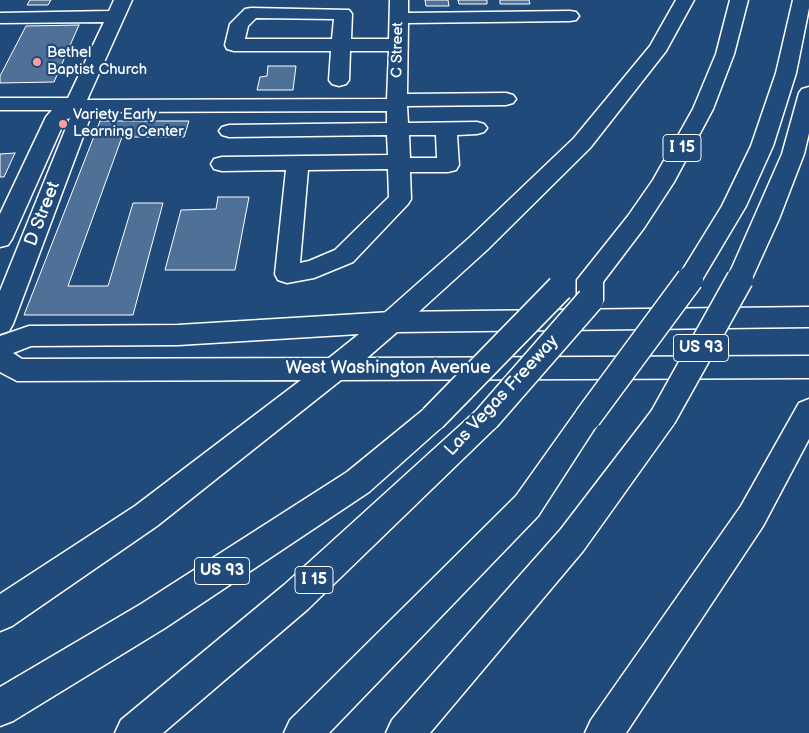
<!DOCTYPE html>
<style>
body{margin:0}
canvas{display:block;background:#1f4a7a}
</style>
<canvas width="809" height="733"></canvas>
<script>
const g = document.querySelector('canvas').getContext('2d');
g.lineJoin = 'round';
function fillPath(path, color) { g.fillStyle = color; g.fill(path, 'evenodd'); }
const shape = rows => new Path2D(rows.map(r => 'M' + r).join(''));
function stroke(path, color, width, dash) { g.strokeStyle = color; g.lineWidth = width; g.lineCap = dash ? 'butt' : 'round'; g.setLineDash(dash || []); g.stroke(path); }
function label(font, color, halo, rows, align = 'center') {
  g.font = font + ' "Balsamiq Sans",sans-serif'; g.lineWidth = 4.5; g.setLineDash([]); g.textBaseline = 'middle'; g.strokeStyle = halo; g.fillStyle = color; for (const [text, x, y, turn = 0] of rows) {
    g.save(); g.translate(x, y); g.rotate((+turn || 0) * Math.PI / 180); g.textAlign = isNaN(turn) ? turn : align; if (halo) g.strokeText(text, 0, 0); g.fillText(text, 0, 0); g.restore();
  }
}
const building = shape([
 [30,0,51,0,48,5,27,5,30,0],
 [425,0,448,0,449,6,426,6,425,0],
 [458,0,487,0,487,4,459,4,458,0],
 [500,0,529,0,530,4,500,4,500,0],
 [79,25,54,82,0,83,0,76,26,26,79,25],
 [268,66,296,66,293,90,257,90,260,77,267,76,268,66],
 [100,121,189,121,184,137,122,137,68,286,108,286,133,203,163,203,133,315,24,315,100,121],
 [15,153,4,177,0,177,0,154,15,153],
 [218,197,249,197,235,270,165,270,181,210,216,209,218,197]
]);
const minor = shape([
 [114,0,132,0,87,100,387,99,389,51,350,51,349,80,346,84,339,86,332,84,329,80,331,51,234,51,227,49,225,45,230,24,245,9,251,8,349,10,352,14,351,39,389,39,390,0,408,0,408,13,570,11,576,12,579,16,576,20,570,21,408,23,407,94,506,93,513,95,516,99,513,103,506,105,407,106,408,123,477,122,484,124,487,128,484,132,477,134,457,135,459,165,456,170,448,172,410,172,411,199,408,204,353,262,314,278,287,283,278,280,275,274,286,170,222,171,214,169,211,164,214,159,222,157,388,155,387,135,229,137,222,135,219,131,222,127,229,125,387,123,387,111,88,112,90,118,13,324,9,331,0,334,0,291,70,118,65,120,12,239,8,245,0,247,0,214,46,117,52,110,0,110,0,98,68,98,104,22,0,23,0,13,109,11,114,0],
 [256,18,334,19,332,39,245,39,248,26,256,18],
 [409,135,436,135,437,158,410,158,409,135],
 [388,169,389,197,335,250,309,261,300,263,308,170,388,169]
]);
const major = shape([
 [809,307,809,327,397,332,367,358,809,356,809,378,341,380,157,526,12,626,0,631,0,594,135,506,301,380,17,381,0,372,0,336,29,326,178,325,391,312,809,307],
 [359,334,329,358,22,359,13,353,31,346,178,345,359,334],
 [809,399,809,439,763,526,626,733,585,733,591,720,741,506,799,403,809,399]
]);
const highway = shape([
 [676,0,694,0,666,51,590,148,487,250,400,329,391,332,382,329,378,322,382,315,469,238,574,138,650,46,676,0],
 [730,0,748,0,734,54,713,109,674,182,644,228,603,282,603,300,599,307,590,309,581,307,577,300,577,280,628,216,653,180,693,109,716,54,730,0],
 [793,0,809,0,809,8,796,73,773,146,746,206,699,285,690,288,681,285,677,279,722,206,751,146,776,73,793,0],
 [809,87,809,133,804,154,779,219,749,285,740,288,731,285,727,279,782,154,799,93,802,89,809,87],
 [588,405,598,409,602,417,538,516,329,733,284,733,290,720,516,496,578,409,588,405],
 [663,405,673,409,677,417,673,425,583,551,430,733,386,733,392,720,561,529,653,409,663,405],
 [433,406,443,410,447,418,443,426,369,492,165,628,13,721,0,726,0,687,141,604,347,472,423,410,433,406],
 [487,406,497,410,501,418,497,426,308,609,163,733,115,733,121,720,284,585,477,410,487,406]
]);
const highwayBridge = shape([
 [588,417,690,279],
 [663,417,740,279],
 [433,418,560,288],
 [487,418,590,300]
]);
const markers = [
 [37,62,5,"#ff9aa2"],
 [63,124,5,"#ff9aa2"]
];
const farStreetnames = [
 ["C Street",398,50,-89]
];
const farPoinames = [
 ["Bethel",47,53],
 ["Baptist Church",47,70],
 ["Variety Early",73,115],
 ["Learning Center",73,132]
];
const shields = [
 [682,148,38],
 [701,348,55],
 [222,571,55],
 [314,580,38]
];
const shieldNames = [
 ["I 15",682,148],
 ["US 93",701,348],
 ["US 93",222,571],
 ["I 15",314,580]
];
const streetNames = [
 ["D Street",43,214,-69],
 ["West Washington Avenue",388,368],
 ["Las Vegas Freeway",502,396,-47]
];
fillPath(building, '#507197');
stroke(building, '#fff', 1);
stroke(minor, '#fff', 3);
stroke(major, '#fff', 3);
stroke(highway, '#fff', 3);
fillPath(minor, '#1f4a7a');
fillPath(major, '#1f4a7a');
fillPath(highway, '#1f4a7a');
stroke(highwayBridge, '#fff', 29, []);
stroke(highwayBridge, '#1f4a7a', 26);
for (const [x, y, r, color] of markers) { const dot = new Path2D(); dot.arc(x, y, r, 0, 2 * Math.PI); g.fillStyle = color; g.fill(dot); stroke(dot, '#1f4a7a', 2); }
label('15px', '#fff', '#1f4a7a', farStreetnames);
label('15px', '#fff', '#1f4a7a', farPoinames, 'left');
for (const [x, y, w] of shields) { const box = new Path2D(); box.roundRect(x - w / 2, y - 13.5, w, 27, 4); g.fillStyle = '#1f4a7a'; g.fill(box); stroke(box, '#fff', 1); }
label('bold 16px', '#fff', null, shieldNames);
label('18px', '#fff', '#1f4a7a', streetNames);
</script>
